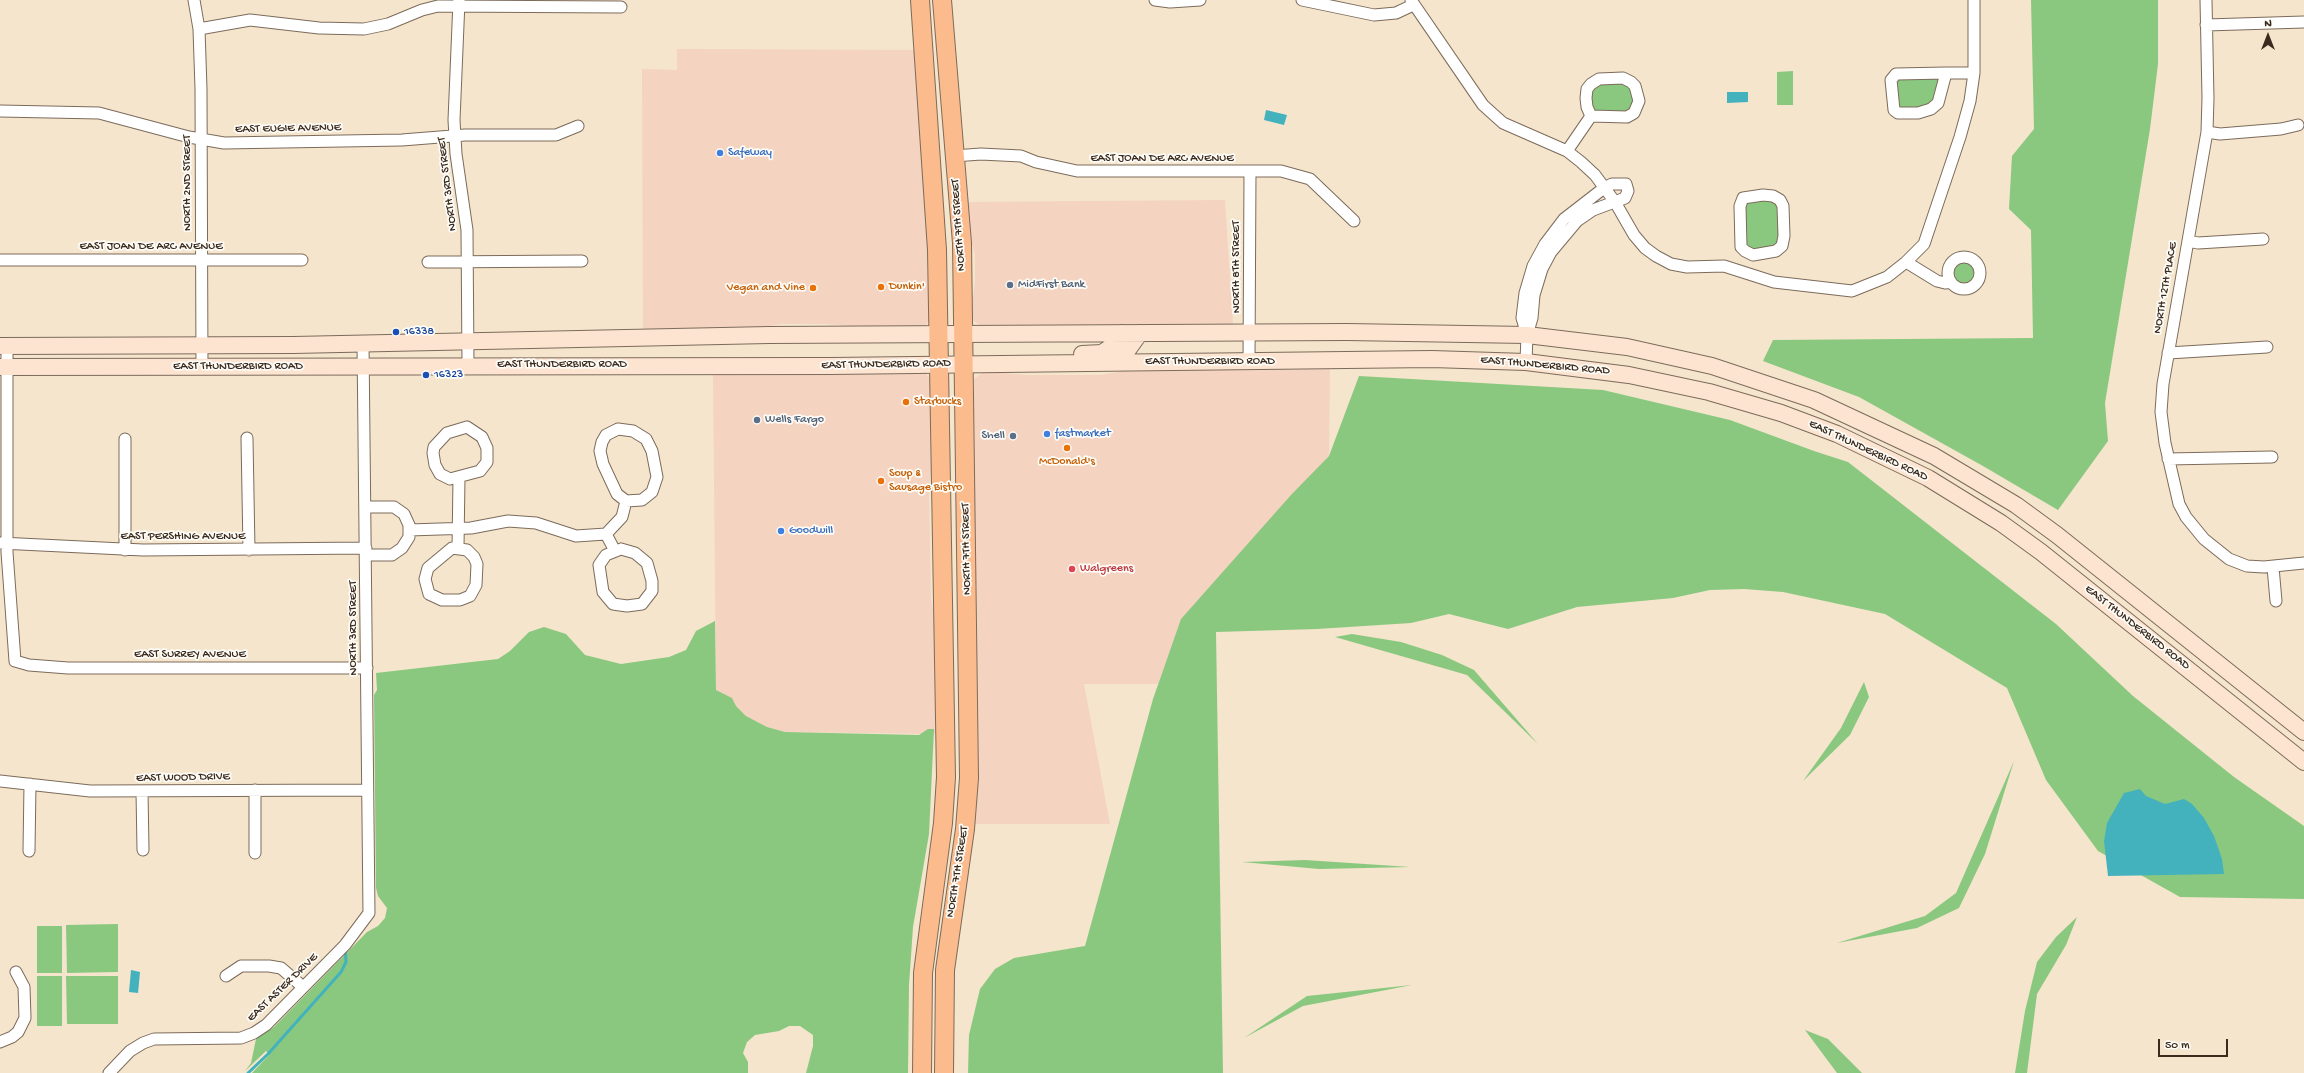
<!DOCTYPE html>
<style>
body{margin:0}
#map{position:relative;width:2304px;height:1073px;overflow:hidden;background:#f4e5cc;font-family:"Gochi Hand",sans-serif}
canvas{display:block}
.north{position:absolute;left:2248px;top:16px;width:40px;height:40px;-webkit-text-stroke:3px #fdfcf7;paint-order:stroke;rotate:0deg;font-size:11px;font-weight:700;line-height:16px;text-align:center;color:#3b2a1e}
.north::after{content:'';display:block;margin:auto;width:14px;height:18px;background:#3b2a1e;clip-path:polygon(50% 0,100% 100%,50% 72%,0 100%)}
.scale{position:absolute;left:2158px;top:1039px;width:70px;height:18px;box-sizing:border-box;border:2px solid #3b2a1e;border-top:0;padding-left:5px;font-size:12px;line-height:14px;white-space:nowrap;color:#3b2a1e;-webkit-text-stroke:3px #fdfcf7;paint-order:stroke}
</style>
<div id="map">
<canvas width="2304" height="1073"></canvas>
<div class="north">N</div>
<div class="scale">50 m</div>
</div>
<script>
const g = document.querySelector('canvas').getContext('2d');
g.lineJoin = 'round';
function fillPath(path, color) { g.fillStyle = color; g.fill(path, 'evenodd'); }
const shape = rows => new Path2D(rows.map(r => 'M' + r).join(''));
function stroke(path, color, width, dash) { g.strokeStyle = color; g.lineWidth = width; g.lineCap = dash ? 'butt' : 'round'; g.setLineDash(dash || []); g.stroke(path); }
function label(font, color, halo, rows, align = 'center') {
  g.font = font + ' "Gochi Hand",sans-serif'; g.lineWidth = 3.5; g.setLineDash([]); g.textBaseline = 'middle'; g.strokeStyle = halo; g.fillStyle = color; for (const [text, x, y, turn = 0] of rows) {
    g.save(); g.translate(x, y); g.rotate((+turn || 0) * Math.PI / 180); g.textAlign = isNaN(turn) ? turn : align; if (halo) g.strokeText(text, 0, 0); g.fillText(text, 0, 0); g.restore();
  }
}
const built = shape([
 [677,49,917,50,929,231,931,318,926,325,919,327,878,328,825,324,783,324,754,328,643,330,642,69,677,70],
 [1225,200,1233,325,982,327,974,321,971,312,975,282,975,255,970,237,967,202],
 [1330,369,1329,456,1182,618,1158,684,1084,684,1110,824,973,824,974,379,985,371,1025,375,1101,375,1123,371],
 [713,372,920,372,925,373,931,380,933,459,929,486,931,598,937,630,938,734,785,732,767,727,746,716,736,706,732,698,716,690]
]);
const green = shape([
 [2031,0,2158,0,2158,64,2150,129,2105,403,2108,441,2058,510,1983,466,1859,397,1763,361,1773,340,2033,338,2031,230,2009,209,2012,156,2034,129],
 [1793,71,1793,105,1777,105,1777,72],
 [1946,73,1938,103,1898,113,1896,74],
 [1599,79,1635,86,1634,113,1597,117,1586,98],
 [1743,198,1780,200,1782,246,1745,251],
 '1949 273a16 16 0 1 1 32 0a16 16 0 1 1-32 0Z',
 [1359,376,1603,390,1730,420,1814,451,1848,462,2056,624,2133,696,2234,777,2304,826,2304,899,2180,897,2098,851,2046,780,2007,688,1885,614,1783,592,1744,589,1710,590,1673,598,1577,607,1508,629,1449,614,1411,623,1317,629,1216,632,1223,1073,968,1073,969,1035,980,989,995,969,1014,958,1085,946,1153,699,1181,619,1291,495,1329,456],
 [715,621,716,690,732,698,736,706,746,716,767,727,785,732,919,735,928,729,934,729,929,834,913,927,909,985,908,1073,806,1073,813,1046,813,1035,800,1026,789,1026,779,1031,755,1035,747,1042,743,1053,748,1062,748,1073,252,1073,269,1055,266,1051,245,1071,251,1063,256,1039,274,1027,367,932,378,926,385,918,387,908,378,896,376,888,374,695,377,690,376,673,498,659,510,651,529,632,544,627,566,634,585,655,621,664,669,657,686,650,696,631],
 [1352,634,1401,642,1442,655,1474,670,1538,744,1467,675,1335,637],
 [1864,682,1869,697,1850,735,1803,781,1841,728],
 [2014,761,1985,854,1959,908,1917,928,1837,943,1925,916,1956,893],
 [1305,860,1410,867,1319,869,1242,862],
 [2077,917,2066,945,2037,994,2027,1073,2015,1073,2025,1011,2037,962,2056,937],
 [118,924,118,972,67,973,66,925],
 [37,926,62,926,62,973,37,973],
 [37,976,62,976,62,1026,37,1026],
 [66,976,118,976,118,1024,67,1024],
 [1412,985,1303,1006,1244,1038,1307,996],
 [1805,1030,1828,1039,1862,1073,1837,1073]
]);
const water = shape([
 [1727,92,1748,92,1748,102,1727,103],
 [1266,110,1287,115,1284,125,1264,120],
 [2140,789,2146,796,2165,804,2184,799,2192,804,2204,818,2214,836,2222,859,2224,874,2108,876,2104,841,2107,823,2124,793],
 [131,970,140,972,138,993,129,992]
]);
const stream = shape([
 [248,1073,268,1054,341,972,346,962,345,948]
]);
const street = shape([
 [194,0,199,29,201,89,202,367],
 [1155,0,1170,2,1200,0],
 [1302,0,1374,15,1396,13,1413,5],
 [1411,0,1483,105,1503,123,1567,151,1581,162,1595,175,1615,202,1634,235,1645,248,1656,256,1671,264,1687,267,1724,266,1774,282,1852,291,1887,277,1906,262,1924,244,1960,137,1970,101,1974,73,1974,0],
 [2206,0,2208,98,2207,132,2163,384,2161,412,2165,443,2179,504,2186,517,2204,539,2229,559,2247,566,2264,567,2304,563],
 [459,1,454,120,456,154,467,230,468,365],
 [2206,25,2304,22],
 [199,29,250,20,319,28,364,29,388,24,422,10,438,6,621,7],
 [1946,73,1938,103,1931,109,1918,113,1898,113,1894,110,1891,80,1896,74,1946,73,1974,73],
 [1623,78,1631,82,1635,86,1639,101,1634,113,1627,117,1591,116,1587,107,1586,98,1587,89,1591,84,1599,79,1623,78],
 [0,111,99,113,189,137,224,143,402,140,465,135,556,135,578,126],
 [2207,132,2220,134,2281,129,2298,125],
 [1567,151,1591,116],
 [954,156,981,154,1021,156,1036,162,1077,171,1281,171,1310,179,1354,221],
 [1763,195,1773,196,1780,200,1783,206,1784,236,1782,246,1776,251,1753,255,1745,251,1741,247,1740,206,1743,198,1763,195],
 [2188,241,2198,243,2263,239],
 '1948 273a16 16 0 1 1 32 0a16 16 0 1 1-32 0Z',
 [0,260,302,260],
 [428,262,582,261],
 [1906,262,1937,281,1945,283,1951,282],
 [7,346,7,552,15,661,29,665,68,668,367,668],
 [2168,353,2267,347],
 [1249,362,1250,172],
 [1526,362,1527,335,1532,318,1534,295,1542,269,1551,252,1577,221,1593,210,1625,198,1628,191,1626,184,1612,184,1604,188,1564,219,1545,244,1533,266,1525,293,1522,318,1527,335],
 [467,427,482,437,487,448,487,462,480,471,450,479,440,474,435,465,433,453,434,447,447,433,467,427],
 [618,429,633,431,646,439,652,451,657,477,652,492,642,500,626,501,617,494,603,464,600,451,602,442,606,435,618,429],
 [247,438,249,550],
 [2168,459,2272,457],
 [365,507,394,507,404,514,409,525,409,537,402,548,392,555,366,555],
 [409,530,471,528,508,521,536,523,576,536,606,534],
 [0,543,143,550,366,548],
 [452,548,467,550,474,557,477,564,476,585,470,596,460,600,442,600,429,594,425,579,428,568,452,548],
 [458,548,459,477],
 [621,549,635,553,647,563,652,581,652,591,642,604,627,606,613,604,603,592,599,565,606,555,621,549],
 [125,550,125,439],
 [615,551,606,534,622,517,626,501],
 [2273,567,2276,601],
 [0,781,90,791,367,790],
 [255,790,255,853],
 [142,791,143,850],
 [29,851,30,784],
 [226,976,241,966,269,966,281,968,303,987],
 [0,1042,12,1037,18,1032,25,1018,24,987,16,972],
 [109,1073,130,1051,143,1043,154,1039,241,1038,254,1033,266,1025,345,945,369,913,363,343]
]);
const secondary = shape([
 [0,346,293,345,769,335,1347,332,1527,335,1627,347,1712,366,1814,400,1934,456,2016,505,2057,535,2304,732],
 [1082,354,1102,353,1111,347,1122,333],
 [1119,362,1140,333],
 [0,367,830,366,1432,359,1526,362,1629,375,1709,392,1781,413,1837,434,1928,478,2001,523,2041,552,2304,762]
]);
const primary = shape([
 [920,0,937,250,946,777,943,823,923,973,922,1073],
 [942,0,962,243,969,778,965,829,945,970,944,1073]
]);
const markers = [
 [720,153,4,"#3f7fe0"],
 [1010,285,4,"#5c6f8a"],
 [881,287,4,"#e8710a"],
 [813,288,4,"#e8710a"],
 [396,332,4,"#1a4fb4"],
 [426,375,4,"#1a4fb4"],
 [906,402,4,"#e8710a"],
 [757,420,4,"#5c6f8a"],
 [1047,434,4,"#3f7fe0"],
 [1013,436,4,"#5c6f8a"],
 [1067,448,4,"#e8710a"],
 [881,481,4,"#e8710a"],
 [781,531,4,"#3f7fe0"],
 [1072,569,4,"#e0444e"]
];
const streetNames = [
 ["EAST EUGIE AVENUE",288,129,-1],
 ["EAST JOAN DE ARC AVENUE",1162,159],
 ["NORTH 2ND STREET",188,183,-90],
 ["NORTH 3RD STREET",448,184,-97],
 ["NORTH 7TH STREET",959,225,-94],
 ["EAST JOAN DE ARC AVENUE",151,247],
 ["NORTH 8TH STREET",1237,267,-90],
 ["NORTH 12TH PLACE",2166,288,-80],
 ["EAST THUNDERBIRD ROAD",1210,362],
 ["EAST THUNDERBIRD ROAD",562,365],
 ["EAST THUNDERBIRD ROAD",886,365,-1],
 ["EAST THUNDERBIRD ROAD",1545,366,5],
 ["EAST THUNDERBIRD ROAD",238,367],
 ["EAST THUNDERBIRD ROAD",1868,451,25],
 ["EAST PERSHING AVENUE",183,537],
 ["NORTH 7TH STREET",967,549,-91],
 ["NORTH 3RD STREET",354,628,-90],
 ["EAST THUNDERBIRD ROAD",2137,628,38],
 ["EAST SURREY AVENUE",190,655],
 ["EAST WOOD DRIVE",183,778,-1],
 ["NORTH 7TH STREET",958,872,-81],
 ["EAST ASTER DRIVE",283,988,-44]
];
const shopNames = [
 ["Safeway",728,153],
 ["fastmarket",1055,434],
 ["Goodwill",789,531]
];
const serviceNames = [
 ["MidFirst Bank",1018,285],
 ["Wells Fargo",765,420],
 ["Shell",1005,436,"right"]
];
const foodNames = [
 ["Dunkin'",889,287],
 ["Vegan and Vine",805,288,"right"],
 ["Starbucks",914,402],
 ["McDonald's",1067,462,"center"],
 ["Soup &",889,474],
 ["Sausage Bistro",889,488]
];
const transitNames = [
 ["16338",404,332],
 ["16323",434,375]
];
const healthNames = [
 ["Walgreens",1080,569]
];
fillPath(built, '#f4d3c0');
fillPath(green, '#8ac87f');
fillPath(water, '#43b2bd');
stroke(stream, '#43b2bd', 3);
stroke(street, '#7c6b5b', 13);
stroke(secondary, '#7c6b5b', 18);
stroke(primary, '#7c6b5b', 20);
stroke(street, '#fff', 11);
stroke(secondary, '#fde4d1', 16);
stroke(primary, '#fbbb8c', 18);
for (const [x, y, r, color] of markers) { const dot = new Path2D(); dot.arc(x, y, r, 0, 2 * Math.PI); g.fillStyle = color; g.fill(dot); stroke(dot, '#fdfcf7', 1.5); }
label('12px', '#3b2a1e', '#fdfcf7', streetNames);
label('12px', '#366cbe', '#fdfcf7', shopNames, 'left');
label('12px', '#4e5e75', '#fdfcf7', serviceNames, 'left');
label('12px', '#c56008', '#fdfcf7', foodNames, 'left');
label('12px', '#164399', '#fdfcf7', transitNames, 'left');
label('12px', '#be3a42', '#fdfcf7', healthNames, 'left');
</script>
